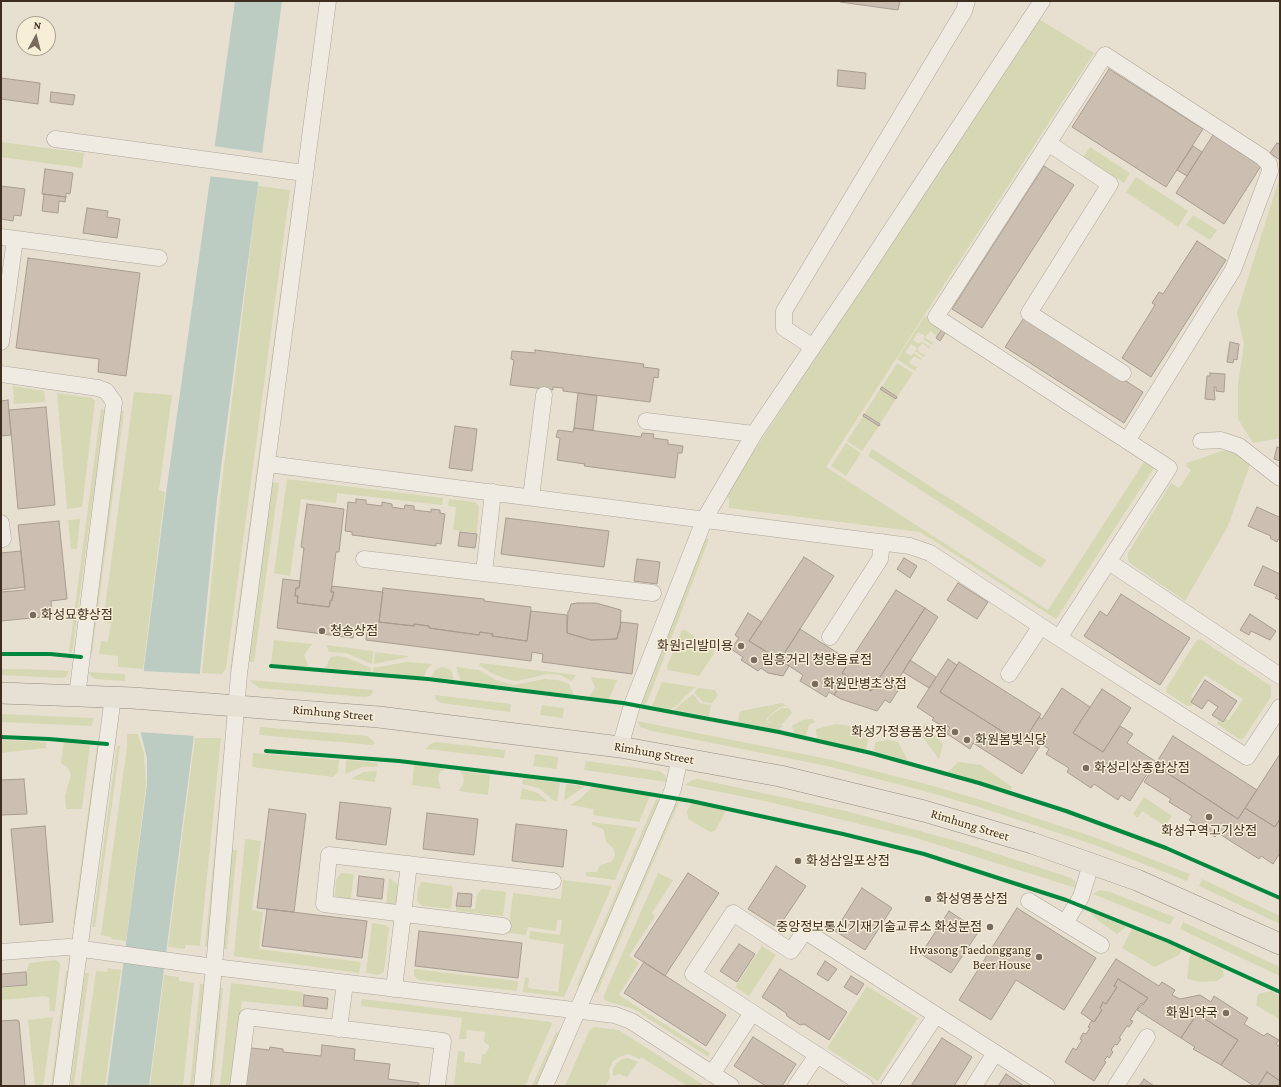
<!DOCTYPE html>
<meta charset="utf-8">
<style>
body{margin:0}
#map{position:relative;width:1281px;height:1087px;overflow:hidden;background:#e7e0d1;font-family:"Crimson Pro",serif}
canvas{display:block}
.frame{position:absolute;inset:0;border:2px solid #3d2e20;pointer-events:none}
.north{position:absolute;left:16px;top:16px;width:40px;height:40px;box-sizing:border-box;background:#f7eed8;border:1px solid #ada18e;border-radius:50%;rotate:7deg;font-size:11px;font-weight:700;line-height:16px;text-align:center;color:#3d2e20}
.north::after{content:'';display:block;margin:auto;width:14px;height:18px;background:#786c5e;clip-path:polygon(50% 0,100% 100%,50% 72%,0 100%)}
</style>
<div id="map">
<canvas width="1281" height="1087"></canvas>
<div class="frame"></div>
<div class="north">N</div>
</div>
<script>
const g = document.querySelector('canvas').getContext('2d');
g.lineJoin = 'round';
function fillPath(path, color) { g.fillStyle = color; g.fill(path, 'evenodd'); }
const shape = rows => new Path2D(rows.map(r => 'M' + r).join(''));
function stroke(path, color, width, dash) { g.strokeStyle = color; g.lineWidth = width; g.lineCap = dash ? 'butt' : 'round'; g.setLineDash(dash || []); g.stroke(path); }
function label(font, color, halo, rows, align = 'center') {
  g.font = font + ' "Crimson Pro","Noto Sans KR",serif'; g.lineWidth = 3; g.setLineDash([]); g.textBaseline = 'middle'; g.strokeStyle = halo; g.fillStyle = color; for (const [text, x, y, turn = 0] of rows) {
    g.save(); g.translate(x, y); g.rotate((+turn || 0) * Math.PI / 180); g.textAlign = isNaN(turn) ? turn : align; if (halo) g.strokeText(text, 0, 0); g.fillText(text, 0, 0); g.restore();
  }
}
const green = shape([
 [1039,19,1094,53,826,467,1048,610,1144,462,1124,449,1126,446,1156,465,1056,619,920,532,729,508,729,498,723,498],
 [1,142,84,153,82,168,1,157],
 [1090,147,1130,173,1124,183,1083,157],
 [1280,176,1280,438,1253,443,1238,419,1238,384,1244,345,1237,313],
 [1136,177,1188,211,1178,227,1126,192],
 [258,186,290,190,226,668,222,674,202,673,220,499],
 [294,191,297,191,233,670,230,669],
 [1193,215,1217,230,1210,240,1186,225],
 [925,316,943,328,936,338,937,336,930,331,925,338,932,342,934,341,932,345,923,339,925,336,918,332,913,340,919,344,921,341,930,347,928,351,929,348,922,343,917,350,924,355,926,353,924,357,915,351,917,348,911,344,905,352,911,356,914,353,922,359,920,363,921,360,914,356,909,363,916,367,918,365,915,371,897,359],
 [897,363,913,373,897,397,882,387],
 [13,386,44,391,45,402,14,404],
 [880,389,896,399,880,424,864,414],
 [134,392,172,395,159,490,165,492,143,669,118,667,118,656,99,654,101,641,108,642,111,623,103,622],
 [57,393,92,398,95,401,82,507,67,509],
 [101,409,105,410,72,653,69,652],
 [120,411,124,411,92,654,88,654],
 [863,416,879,426,862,451,847,441],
 [846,443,861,453,846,476,831,466],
 [872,449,1046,560,1046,561,1041,568,868,456],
 [1234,450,1251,462,1228,526,1185,601,1130,563,1128,560,1128,553,1171,483,1179,488,1191,470,1186,466,1187,463,1222,451],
 [287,479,443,498,442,505,337,493,336,503,301,499,290,576,274,573],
 [272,482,279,483,254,662,247,661],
 [449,499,475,502,479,506,477,533,453,530,456,507,448,506],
 [80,519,77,549,71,549,68,520],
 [704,538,709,539,646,705,641,704],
 [682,630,685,630,714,650,713,655,699,676,668,670,667,666],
 [1200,639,1271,686,1271,697,1243,739,1239,739,1217,724,1218,720,1223,723,1226,719,1229,720,1243,699,1205,675,1191,696,1193,698,1191,702,1193,704,1192,706,1187,706,1166,692,1167,687,1196,641],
 [274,640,312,644,304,655,309,667,271,664],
 [326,645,373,651,372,664,346,653,329,652],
 [375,652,408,656,408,657,374,664],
 [338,656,345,657,371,668,371,672,325,668,331,657],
 [407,662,432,664,427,669,424,677,373,672,373,668],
 [480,663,576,675,572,681,560,675,547,674,517,681,510,680,493,674,479,665],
 [442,667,451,670,454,680,431,677,435,670],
 [456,667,479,670,496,680,514,685,544,679,558,680,569,684,574,695,461,681],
 [1,669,25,669,69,671,66,677,61,678,1,675],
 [87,672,125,674,125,681,95,679],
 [591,677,617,680,609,699,589,697,595,688],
 [249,680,373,690,373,692,370,696,364,697,259,688],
 [662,682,695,687,696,687,685,696,678,705,670,709,652,706],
 [698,688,715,690,718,695,712,703,703,702,694,693],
 [693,694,700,703,711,705,709,716,674,710],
 [435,695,511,704,510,712,441,703,436,700],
 [782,703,789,707,785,706,780,707,768,717,766,719,767,722,774,724,767,721,769,717,781,708,789,708,792,713,782,724,776,724,783,725,779,730,738,722,738,720,739,713,741,711],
 [542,705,564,708,563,718,540,715],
 [1,714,93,718,92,726,1,722],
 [812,719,815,722,809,725,806,736,795,734,792,726,802,720],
 [637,721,828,759,930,785,981,800,1097,838,1190,874,1187,881,1095,845,979,807,928,792,827,766,652,731,640,727],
 [926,723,943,745,939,759,920,733,921,727],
 [837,724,856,727,864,731,868,739,866,750,817,739,816,729],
 [260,727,368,736,375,743,372,745,259,735],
 [127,734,138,734,144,754,146,786,126,941,111,939,111,937,101,935,127,747],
 [195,738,221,738,200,946,185,945,185,949,168,947],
 [1,740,46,742,46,748,1,753],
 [889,740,898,742,908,761,874,751,875,742],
 [64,742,90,745,82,809,66,809,65,796,71,775,68,768,61,763],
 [435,742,505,750,504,758,426,749,429,745],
 [97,745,101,745,77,924,73,924],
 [117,746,120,746,95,927,92,927],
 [224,751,227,752,208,947,205,947],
 [253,753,339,760,338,772,333,777,252,767],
 [535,754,558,757,557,769,533,766],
 [346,760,378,763,377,767,362,767,345,774],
 [586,761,659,771,665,775,667,782,584,770],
 [958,762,981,765,1012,787,1011,790,948,772],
 [414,765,445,769,440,772,438,779,441,789,412,785],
 [377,771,375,782,351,779,363,772],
 [460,771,490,775,488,795,459,791,464,782,463,775],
 [523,778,560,783,557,801,553,800,539,788,522,784],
 [698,779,850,812,967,844,1071,878,1075,881,1076,888,913,837,765,801,685,785,692,780],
 [566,784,585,786,564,801],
 [592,787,650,796,639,822,593,815,594,809,570,805,580,799],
 [522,788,538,793,548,802,520,799],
 [1144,797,1172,816,1165,826,1142,811,1138,818,1133,814],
 [656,799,659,800,580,986,577,985],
 [676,801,679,802,597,993,594,992],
 [691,803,726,811,715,831,710,832,688,819,687,811],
 [592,822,637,828,615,880,586,876,586,872,597,872,600,865,611,862,615,856,614,849,607,843,603,829,592,825],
 [245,839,261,841,252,910,263,912,259,949,361,962,359,973,234,956],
 [232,850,237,850,227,949,222,949],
 [341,873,354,874,350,902,335,896,336,880],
 [658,873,673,880,652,913,655,916,629,956,639,963,619,995,710,1053,708,1057,634,1009,609,1002,604,999,604,995],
 [389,878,399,885,397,902,393,905,386,906],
 [1202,879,1280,916,1280,924,1199,886],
 [563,880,612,886,564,997,523,992,525,977,529,978,528,988,558,992,564,944,529,939,530,931,560,935,562,920,557,920,556,931,528,927,526,935,508,933,513,893,561,899],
 [422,882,452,886,453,890,451,909,423,906,419,904,417,900,418,888],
 [482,889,506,892,503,916,456,911,456,906,475,909,477,894],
 [1100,890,1110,892,1174,917,1170,925,1093,894],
 [1090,912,1126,927,1117,934,1096,919],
 [1183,922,1280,967,1280,976,1180,929],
 [372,923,385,925,389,928,384,972,378,975,366,973],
 [1132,929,1182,949,1179,955,1155,967,1122,948],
 [762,946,776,955,749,996,735,987],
 [1191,953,1222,967,1224,976,1217,981,1201,982,1187,979,1189,959],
 [55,960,59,962,60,965,55,1011,50,1011,49,998,45,996,1,1000,1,988,28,985,27,969,30,963],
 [108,968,121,970,105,1086,80,1086,96,971,107,972],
 [414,969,518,981,517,991,419,980,414,976],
 [66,971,70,971,55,1086,51,1086],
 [85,973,89,973,75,1077,74,1086,70,1086],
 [164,975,179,977,179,981,194,983,183,1086,150,1086],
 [231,983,303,992,302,1007,242,1001,231,1086,220,1086],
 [200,984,204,984,193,1086,190,1086],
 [867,986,918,1018,878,1081,827,1048],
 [219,988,223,988,213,1086,209,1086],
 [1271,991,1280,996,1279,1019,1256,1005,1258,994],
 [362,999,551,1022,552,1024,525,1086,454,1086,458,1051,465,1052,464,1062,481,1064,482,1054,485,1054,489,1048,489,1045,484,1042,485,1032,467,1030,466,1039,459,1039,462,1018,361,1006],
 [53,1017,43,1086,35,1086,28,1020],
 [594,1027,619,1030,705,1086,687,1086,641,1057,640,1059,628,1054,619,1057,613,1061,609,1070,610,1078,605,1086,565,1086,589,1031],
 [556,1032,559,1033,536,1086,532,1086],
 [628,1058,638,1062,627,1077,619,1074,613,1076,613,1069,616,1064,622,1059]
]);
const water = shape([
 [235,1,282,1,217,499,193,743,149,1086,107,1086,147,785,147,758,140,730,144,667,166,493]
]);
const pier = shape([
 [213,146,263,153,259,182,208,176],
 [142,671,203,674,196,736,138,732]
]);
const building = shape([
 [841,1,900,1,898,10,840,2,841,1],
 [1109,69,1203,129,1166,187,1072,127,1109,69],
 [838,70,866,73,865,89,837,86,838,70],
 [1,78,40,83,38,104,1,99,1,78],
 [51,92,75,95,73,105,50,102,51,92],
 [1213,135,1261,166,1224,224,1176,193,1213,135],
 [1277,143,1280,144,1280,160,1270,153,1277,143],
 [1193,146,1202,152,1187,176,1177,170,1193,146],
 [1044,166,1074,185,982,328,952,309,1044,166],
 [45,169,73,173,70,194,66,193,66,197,42,194,45,169],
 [1,186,25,189,21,216,14,215,13,221,1,219,1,186],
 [44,194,66,197,65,202,59,201,58,213,42,211,44,194],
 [87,208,108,211,107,217,120,219,117,238,83,233,87,208],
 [1197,241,1226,260,1151,377,1122,358,1155,305,1152,303,1159,292,1163,294,1197,241],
 [28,258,140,273,126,376,98,372,99,359,16,348,28,258],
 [1025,316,1143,392,1124,423,1005,347,1025,316],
 [943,328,947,330,940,341,936,338,943,328],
 [1230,342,1239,344,1237,360,1234,359,1233,363,1227,362,1230,342],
 [535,350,644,364,643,367,659,369,658,378,654,377,650,402,563,391,563,388,553,387,553,390,510,385,514,360,511,359,512,351,535,353,535,350],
 [1210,373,1225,374,1224,392,1216,391,1216,387,1214,387,1215,400,1205,399,1207,376,1210,376,1210,373],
 [882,387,897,397,896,399,880,389,882,387],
 [578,393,597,396,593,430,574,428,578,393],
 [8,400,11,435,1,436,1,401,8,400],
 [46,407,55,505,18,509,9,410,46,407],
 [864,414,880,424,879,426,863,416,864,414],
 [455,426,477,429,472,471,449,468,455,426],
 [574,428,641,437,642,433,654,434,653,438,668,440,668,444,683,446,682,453,678,453,675,478,584,466,585,464,557,460,560,438,556,437,558,430,573,432,574,428],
 [1277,447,1280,448,1280,461,1274,459,1277,447],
 [356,499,366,500,366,504,382,506,382,502,392,504,392,507,404,509,405,505,414,506,414,510,431,512,431,509,440,510,440,513,445,514,441,544,436,543,436,546,352,535,352,532,345,531,348,502,356,503,356,499],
 [307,504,344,509,339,552,336,552,331,592,334,592,332,601,330,600,329,607,297,603,298,596,295,596,296,588,299,588,304,548,301,547,307,504],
 [1257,507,1279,517,1280,515,1280,540,1278,539,1277,542,1270,538,1271,536,1248,526,1257,507],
 [506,518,609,531,604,567,501,554,506,518],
 [59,521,67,599,51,601,52,616,1,621,1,592,25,590,18,525,59,521],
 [460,532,477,534,475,548,458,546,460,532],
 [21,551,25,587,1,590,1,553,21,551],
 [804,557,834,576,780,660,749,641,804,557],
 [904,558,917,566,910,578,897,569,904,558],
 [637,559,660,562,657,584,634,581,637,559],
 [1263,566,1280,574,1280,600,1275,598,1277,595,1254,585,1263,566],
 [283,579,300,581,299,588,296,588,295,596,298,596,297,603,329,607,334,592,331,592,332,586,383,592,379,622,414,626,414,624,429,626,429,628,479,635,480,632,493,634,492,636,527,641,531,611,567,615,567,633,591,640,617,639,621,622,638,624,632,674,542,662,543,654,532,652,531,661,366,640,367,631,354,630,353,638,277,628,283,579],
 [958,583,988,602,977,619,947,600,958,583],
 [383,588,484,599,484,601,531,607,527,641,492,636,493,634,480,632,479,635,429,628,429,626,414,624,414,626,379,622,383,588],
 [896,590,925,608,871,691,842,673,896,590],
 [1121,594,1190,638,1160,685,1084,636,1100,611,1107,616,1121,594],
 [578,603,596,603,621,610,620,632,618,632,617,639,591,640,567,633,568,611,569,611,571,604,578,603],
 [925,608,938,617,894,686,899,689,890,703,885,700,877,711,841,699,834,695,847,676,871,691,925,608],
 [748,613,762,622,749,641,789,666,783,676,768,673,761,668,758,671,741,660,743,657,731,649,739,638,735,635,748,613],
 [1250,614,1276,631,1270,640,1251,631,1249,635,1240,630,1250,614],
 [800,629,850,661,842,673,847,676,834,695,829,692,826,697,800,681,803,675,780,660,800,629],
 [948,659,957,665,940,692,1022,744,1039,717,1042,719,1062,688,1090,707,1073,733,1103,752,1120,726,1133,734,1127,743,1155,761,1130,801,1121,795,1118,800,1094,784,1091,788,1067,772,1069,768,1046,754,1049,749,1041,744,1022,774,973,743,970,749,946,733,950,728,947,726,946,728,932,720,934,718,917,707,948,659],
 [910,660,936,677,929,688,903,672,910,660],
 [959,662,1041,714,1022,744,940,692,959,662],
 [1205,680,1237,701,1223,722,1212,715,1218,707,1208,700,1202,709,1191,702,1205,680],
 [1102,689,1131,708,1103,752,1073,733,1102,689],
 [1173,736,1257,790,1238,819,1155,765,1173,736],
 [1280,754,1280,819,1275,827,1245,808,1280,754],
 [1155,765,1238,819,1245,808,1275,827,1280,819,1280,853,1273,864,1261,856,1259,859,1218,833,1215,837,1189,820,1192,816,1169,802,1171,799,1144,782,1155,765],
 [24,779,27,814,1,815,1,780,24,779],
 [340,802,391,808,386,845,336,839,340,802],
 [269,809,306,814,294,912,257,908,269,809],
 [427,813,478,819,474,855,423,849,427,813],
 [516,824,567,830,563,867,512,861,516,824],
 [45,826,53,922,20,925,11,829,45,826],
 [776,866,806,886,778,928,748,909,776,866],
 [688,873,719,893,665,976,634,956,688,873],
 [359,876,384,879,382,899,357,896,359,876],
 [862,888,892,908,865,950,835,931,862,888],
 [458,893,472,894,471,907,456,906,458,893],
 [1017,908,1096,958,1064,1010,1016,980,991,1020,959,1000,1017,908],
 [267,909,367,921,362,958,262,946,267,909],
 [949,911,979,931,951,973,921,954,949,911],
 [419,931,522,943,518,978,415,966,419,931],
 [739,944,755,954,737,982,720,971,739,944],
 [1116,959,1159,986,1162,982,1175,990,1172,995,1180,999,1200,995,1211,1002,1214,996,1248,1018,1244,1024,1264,1036,1267,1033,1279,1040,1276,1044,1280,1047,1280,1081,1267,1072,1258,1086,1254,1086,1221,1065,1238,1040,1197,1014,1181,1038,1137,1010,1148,998,1118,979,1114,986,1117,987,1106,1004,1103,1002,1100,1008,1102,1010,1094,1022,1081,1013,1116,959],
 [825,961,837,969,828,981,817,974,825,961],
 [644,962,726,1015,706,1046,624,993,644,962],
 [780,969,847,1012,829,1040,804,1024,800,1025,787,1016,786,1013,762,997,780,969],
 [26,972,27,985,1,987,1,974,26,972],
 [851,976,864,984,857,995,844,987,851,976],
 [1118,979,1148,998,1143,1005,1141,1003,1130,1020,1133,1021,1129,1027,1127,1026,1119,1038,1121,1039,1117,1045,1115,1044,1111,1050,1113,1052,1109,1058,1107,1056,1104,1061,1106,1062,1094,1081,1065,1062,1073,1048,1076,1050,1082,1040,1080,1039,1083,1033,1086,1034,1090,1028,1088,1027,1092,1020,1094,1022,1102,1010,1100,1008,1103,1002,1106,1004,1117,987,1114,986,1118,979],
 [304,995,328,998,327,1009,303,1006,304,995],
 [1197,1014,1238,1040,1221,1065,1193,1049,1195,1047,1181,1038,1197,1014],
 [16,1020,19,1021,25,1086,1,1086,1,1021,16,1020],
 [753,1037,796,1064,782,1086,766,1086,734,1066,753,1037],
 [942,1038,972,1057,954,1086,911,1086,942,1038],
 [322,1045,355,1049,354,1060,390,1064,388,1079,419,1083,419,1086,246,1086,250,1049,252,1048,269,1050,270,1047,283,1049,283,1052,321,1056,322,1045],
 [1267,1072,1280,1081,1280,1086,1258,1086,1267,1072],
 [1006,1074,1024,1086,998,1086,1006,1074],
 [1144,1079,1154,1086,1139,1086,1144,1079]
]);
const minor = shape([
 [55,139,304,173],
 [1048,143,1110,184,1029,313,1123,373],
 [1,237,159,258],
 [1,342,15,239],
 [813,347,784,328,784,311,947,39,964,11,967,1],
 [1,374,98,388,106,391,114,402,77,696],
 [646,421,754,434],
 [1201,441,1221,440,1239,446,1280,478],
 [268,464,910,546,930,553,1059,638,1247,757,1280,707],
 [531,497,544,395],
 [1,523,3,539,1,539],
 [364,559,653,593],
 [1109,562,1280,676],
 [484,573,493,492],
 [830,637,880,559,882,542],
 [1059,638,1169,468,936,317,1105,55,1262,157,1269,164,1270,171,1233,270,1127,441],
 [1009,674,1041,626],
 [620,747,632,705,705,518,754,434,863,273,1042,1],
 [1029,901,1101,945],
 [1065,923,1081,897,1091,864],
 [503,926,324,904,329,855,553,881],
 [1,952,68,947,214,967,615,1015,631,1021,731,1086],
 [394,989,409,864],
 [339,1029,345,983],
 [712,1074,752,1013],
 [61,1086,113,697],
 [202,1086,214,967,239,674,328,1],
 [238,1086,247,1017,443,1041,437,1086],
 [545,1086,673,789,680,757],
 [796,1086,817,1055],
 [865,1086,693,974,733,913,791,951,805,931,1047,1086],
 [889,1086,936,1015],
 [974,1086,995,1053],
 [1116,1086,1147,1037]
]);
const major = shape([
 [1,693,133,698,379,717,620,747,780,776,924,811,1032,843,1137,880,1280,944]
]);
const cycleway = shape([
 [1,654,50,654,81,657],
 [271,666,428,679,623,703,779,732,871,753,979,783,1066,811,1166,848,1280,898],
 [1,737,49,739,107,744],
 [266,751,399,761,576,782,691,801,843,834,924,854,1066,900,1168,941,1280,992]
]);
const markers = [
 [33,615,4,"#786c5e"],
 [322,631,4,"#786c5e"],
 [741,646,4,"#786c5e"],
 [754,660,4,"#786c5e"],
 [815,684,4,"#786c5e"],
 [955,732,4,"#786c5e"],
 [967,740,4,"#786c5e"],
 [1086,768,4,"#786c5e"],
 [1209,817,4,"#786c5e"],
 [798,861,4,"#786c5e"],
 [928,899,4,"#786c5e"],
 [990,927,4,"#786c5e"],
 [1039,957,4,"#786c5e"],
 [1226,1013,4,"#786c5e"]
];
const poiNames = [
 ["화성묘향상점",41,615],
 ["청송상점",330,631],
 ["화원1리발미용",733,646,"right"],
 ["림흥거리 청량음료점",762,660],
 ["화원만병초상점",823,684],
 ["화성가정용품상점",947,732,"right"],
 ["화원봄빛식당",975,740],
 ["화성리상종합상점",1094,768],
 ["화성구역고기상점",1209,831,"center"],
 ["화성삼일포상점",806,861],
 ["화성영풍상점",936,899],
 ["중앙정보통신기재기술교류소 화성분점",982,927,"right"],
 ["Hwasong Taedonggang",1031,950,"right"],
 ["Beer House",1031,965,"right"],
 ["화원1약국",1218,1013,"right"]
];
const streetNames = [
 ["Rimhung Street",333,713,5],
 ["Rimhung Street",654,753,10],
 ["Rimhung Street",970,825,17]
];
fillPath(green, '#d6d7b3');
fillPath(water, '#bcccc2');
fillPath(pier, '#e7e0d1');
fillPath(building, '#cbbfb2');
stroke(building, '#a89c90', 1);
stroke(minor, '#ada599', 17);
stroke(major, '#928b80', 22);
stroke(minor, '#efebe3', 16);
stroke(major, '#e6e1d4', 21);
stroke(cycleway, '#00873e', 4);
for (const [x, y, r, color] of markers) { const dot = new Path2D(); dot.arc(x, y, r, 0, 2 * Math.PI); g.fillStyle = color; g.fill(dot); stroke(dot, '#f7eed8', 1.5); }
label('13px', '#3d2e20', '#f7eed8', poiNames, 'left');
label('13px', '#3d2e20', '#f7eed8', streetNames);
</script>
